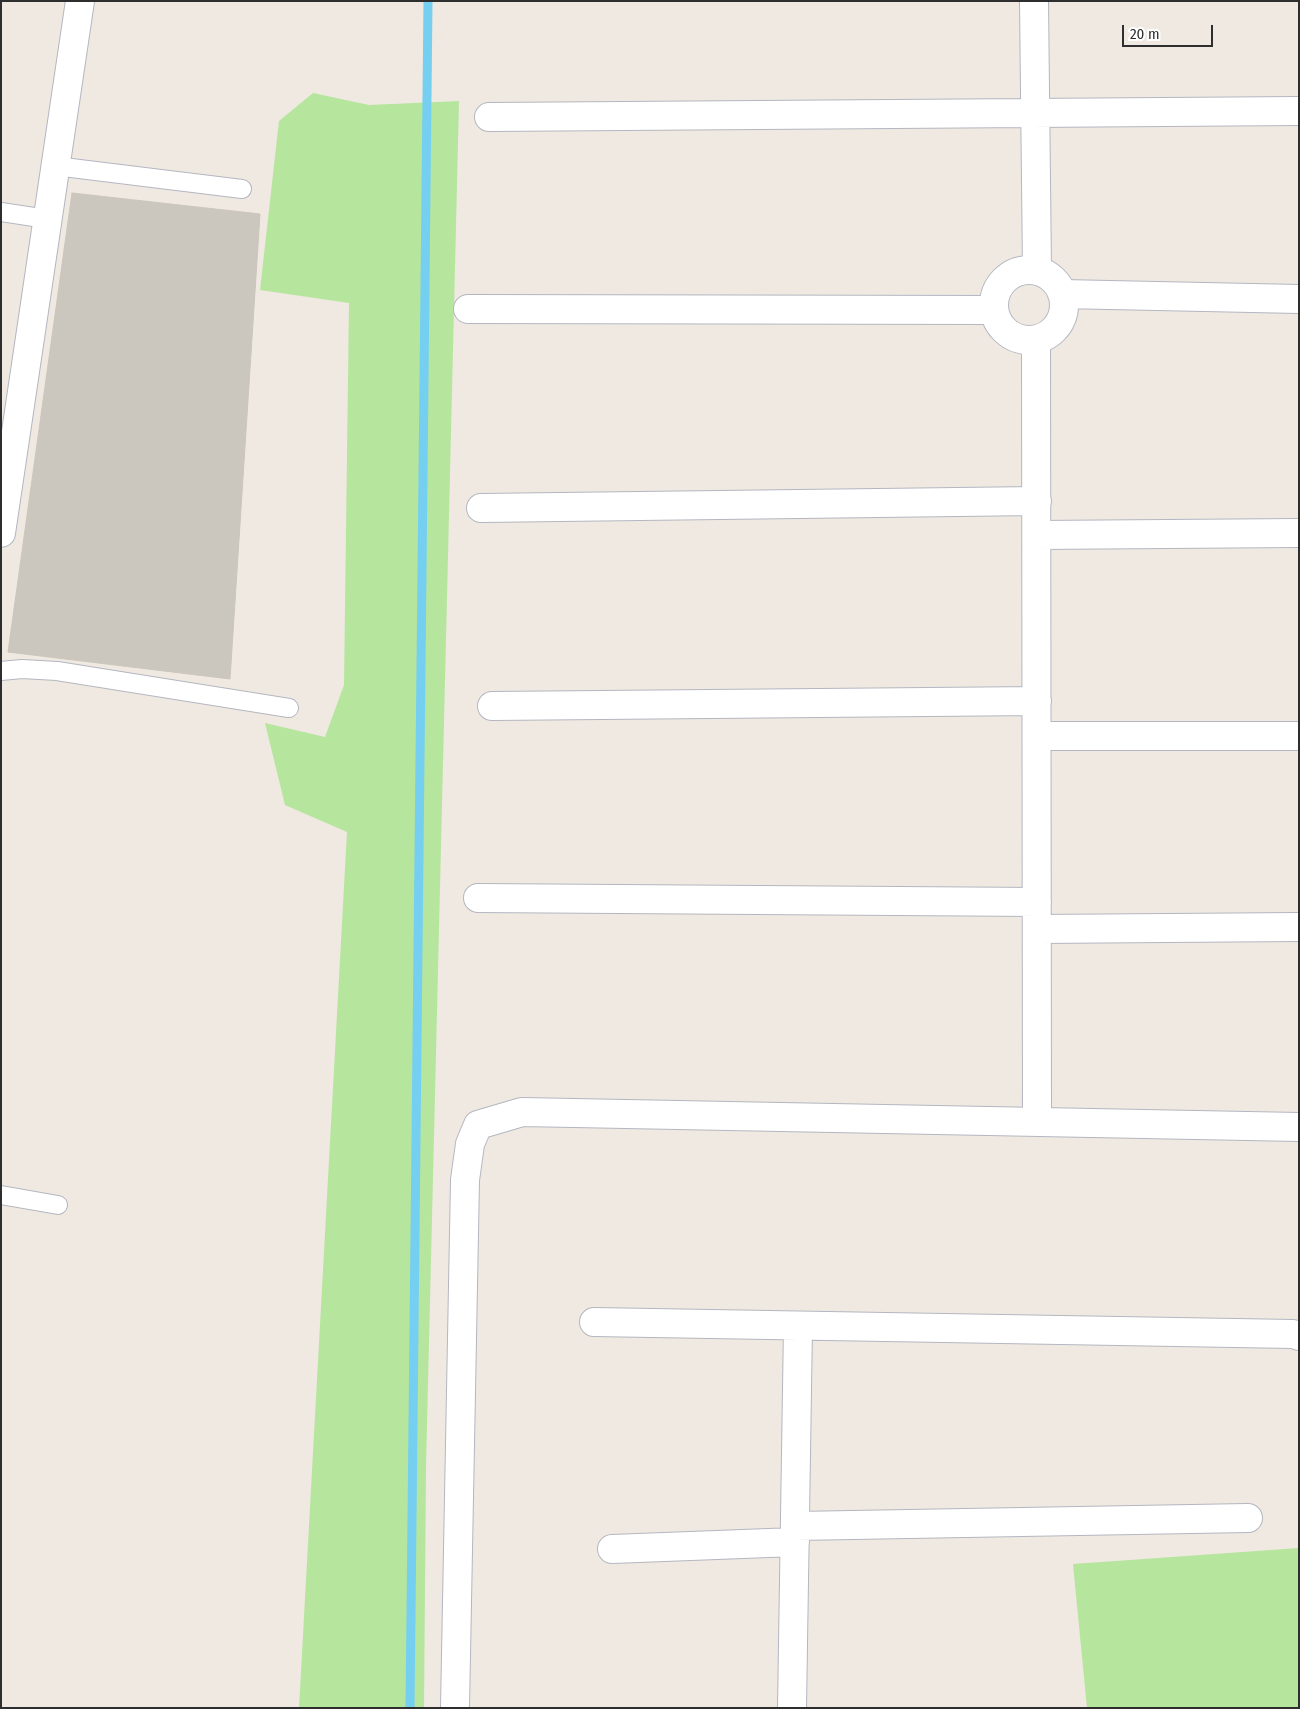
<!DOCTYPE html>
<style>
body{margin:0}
#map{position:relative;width:1300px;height:1709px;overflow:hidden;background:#efe9e1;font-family:"Fira Sans Condensed",sans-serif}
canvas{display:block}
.frame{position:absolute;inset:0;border:2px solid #2e2e2e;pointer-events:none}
.scale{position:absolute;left:1122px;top:25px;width:91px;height:22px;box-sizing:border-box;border:2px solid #2e2e2e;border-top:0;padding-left:6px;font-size:15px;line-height:18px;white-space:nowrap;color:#2e2e2e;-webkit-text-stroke:4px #fff;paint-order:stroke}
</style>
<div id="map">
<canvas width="1300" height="1709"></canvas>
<div class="frame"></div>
<div class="scale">20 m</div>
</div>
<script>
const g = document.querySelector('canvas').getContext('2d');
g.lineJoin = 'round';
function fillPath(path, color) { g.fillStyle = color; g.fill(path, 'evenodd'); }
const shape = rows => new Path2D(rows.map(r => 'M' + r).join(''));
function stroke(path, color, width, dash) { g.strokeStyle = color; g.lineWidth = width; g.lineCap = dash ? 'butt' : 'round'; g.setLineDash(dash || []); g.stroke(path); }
const green = shape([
 [313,93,369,105,459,101,426,1466,424,1708,299,1708,347,832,285,805,265,723,325,737,344,685,349,303,260,290,279,121],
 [1299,1548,1299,1708,1087,1708,1073,1564]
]);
const stream = shape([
 [410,1708,428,1]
]);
const building = shape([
 [72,193,260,214,230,679,8,652,72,193]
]);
const service = shape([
 [55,166,242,189],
 [1,212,47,219],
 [1,671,22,669,57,671,289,708],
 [1,1195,58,1205]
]);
const minor = shape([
 [1034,1,1037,271],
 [489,117,1299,111],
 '994 305a35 35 0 1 1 70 0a35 35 0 1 1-70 0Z',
 [1062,294,1299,299],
 [468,309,994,310],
 [1036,340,1037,1122],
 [481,508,1037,501],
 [1,533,80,1],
 [1037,535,1299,533],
 [492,706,1037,701],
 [1037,736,1299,736],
 [478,898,1037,902],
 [1037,929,1299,927],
 [594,1322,1293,1334,1299,1336],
 [796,1526,1248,1518],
 [612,1549,795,1542],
 [455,1708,465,1180,470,1144,478,1125,522,1112,1299,1127],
 [792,1708,798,1326]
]);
fillPath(green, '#b6e59e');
stroke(stream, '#75cff0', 9);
fillPath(building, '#cbc7bf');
stroke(building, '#cbc5ba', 1);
stroke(service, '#b4b7c1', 20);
stroke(minor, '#b4b7c1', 30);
stroke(service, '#fff', 18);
stroke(minor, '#fff', 28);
</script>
